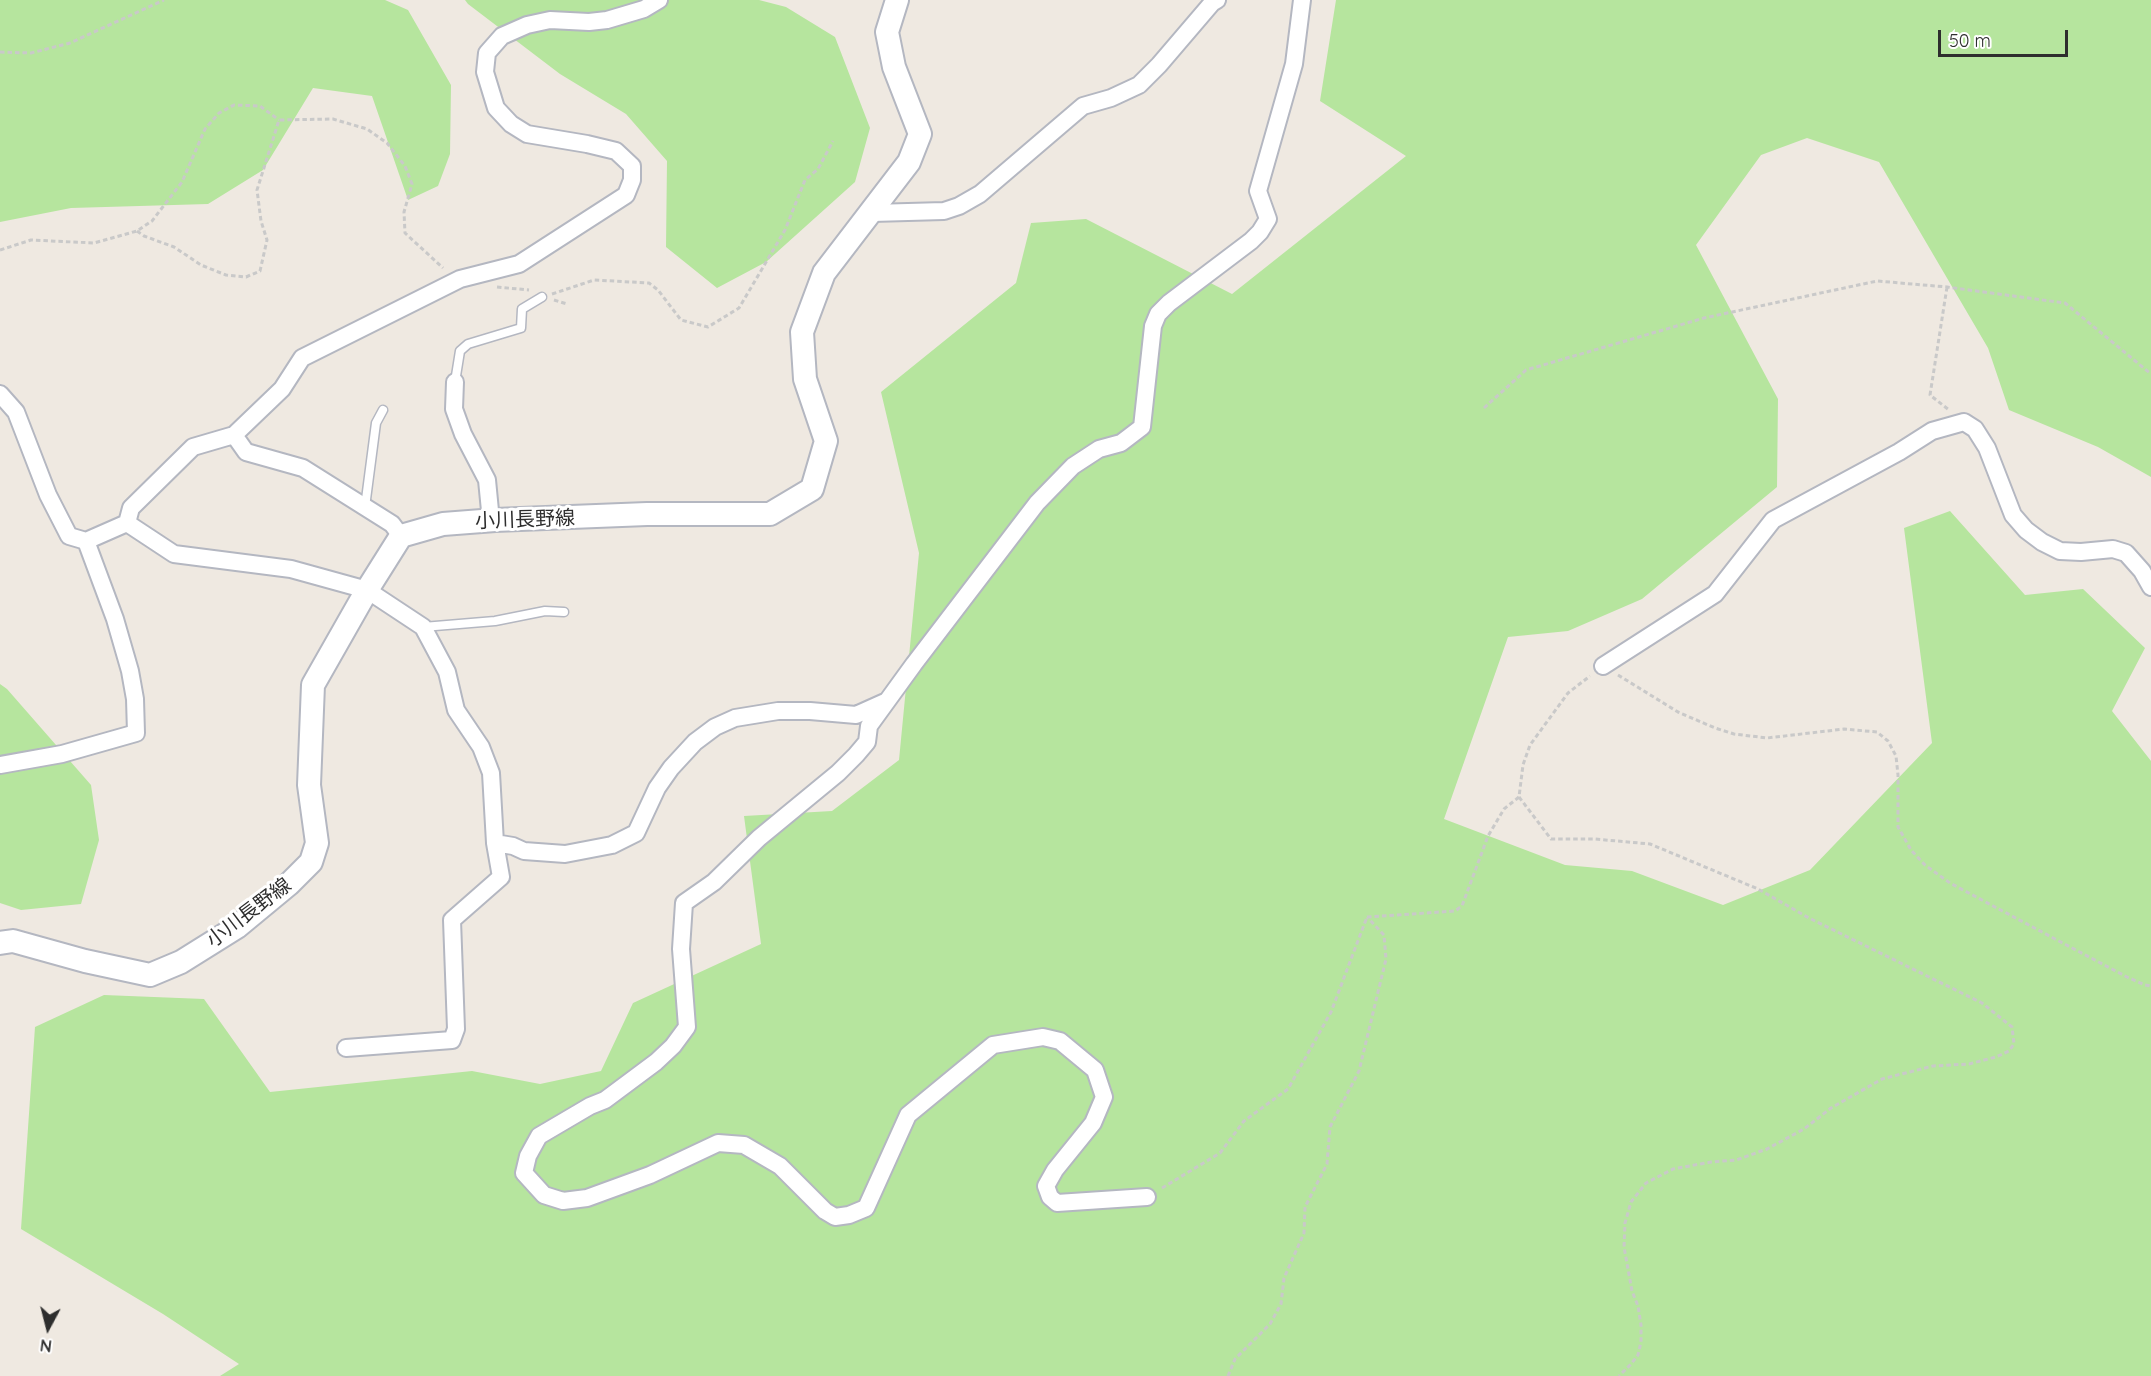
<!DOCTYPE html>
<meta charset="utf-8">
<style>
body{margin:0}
#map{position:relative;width:2151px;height:1376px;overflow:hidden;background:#efe9e1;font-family:Quicksand,sans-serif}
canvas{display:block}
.north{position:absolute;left:18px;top:1298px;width:60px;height:60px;-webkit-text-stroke:4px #fff;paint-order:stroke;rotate:187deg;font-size:16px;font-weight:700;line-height:24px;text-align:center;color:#2e2e2e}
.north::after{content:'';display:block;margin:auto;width:21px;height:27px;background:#2e2e2e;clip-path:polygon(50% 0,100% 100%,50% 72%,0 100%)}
.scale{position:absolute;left:1938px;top:30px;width:130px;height:27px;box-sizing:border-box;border:3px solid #2e2e2e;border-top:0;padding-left:8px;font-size:18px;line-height:21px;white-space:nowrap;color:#2e2e2e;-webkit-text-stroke:4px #fff;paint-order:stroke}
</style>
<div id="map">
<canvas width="2151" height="1376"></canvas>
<div class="north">N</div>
<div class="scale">50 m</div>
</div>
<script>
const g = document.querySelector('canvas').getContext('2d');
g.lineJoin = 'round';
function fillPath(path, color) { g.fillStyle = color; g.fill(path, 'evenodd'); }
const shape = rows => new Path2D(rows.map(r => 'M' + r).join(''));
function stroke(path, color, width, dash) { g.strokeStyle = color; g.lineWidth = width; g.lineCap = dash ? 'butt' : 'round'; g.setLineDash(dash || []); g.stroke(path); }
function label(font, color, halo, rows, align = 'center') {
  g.font = font + ' Quicksand,"Noto Sans JP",sans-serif'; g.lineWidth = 6; g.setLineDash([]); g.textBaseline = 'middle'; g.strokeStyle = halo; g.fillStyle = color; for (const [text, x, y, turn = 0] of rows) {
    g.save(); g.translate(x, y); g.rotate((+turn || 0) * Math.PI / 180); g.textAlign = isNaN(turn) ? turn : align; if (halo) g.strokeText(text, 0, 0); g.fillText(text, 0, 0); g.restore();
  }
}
const green = shape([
 [0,0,385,0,408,10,451,85,450,154,438,186,408,200,372,96,313,88,263,170,208,204,71,208,0,222],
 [465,0,759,0,786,7,835,37,870,128,855,182,766,262,717,288,666,247,667,161,626,114,560,74,468,4],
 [1336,0,2151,0,2151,477,2098,447,2009,410,1988,348,1879,162,1807,138,1761,155,1696,245,1778,399,1777,487,1642,599,1568,631,1508,637,1444,819,1565,865,1632,871,1723,905,1810,870,1932,743,1904,528,1950,511,2025,595,2083,589,2145,648,2112,711,2151,761,2151,1376,220,1376,239,1364,163,1314,21,1229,35,1027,104,995,204,999,270,1092,472,1071,540,1084,601,1071,633,1003,761,944,744,816,832,811,899,760,919,553,881,392,1016,283,1031,223,1086,219,1232,294,1406,156,1320,101],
 [0,684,7,689,91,785,99,840,81,904,21,910,0,903]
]);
const path = shape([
 [0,52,31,53,70,43,164,0],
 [137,231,144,236,174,247,201,265,226,275,246,277,260,271,267,240,261,221,257,190,279,120,333,119,367,129,387,143,405,166,412,184,404,212,405,233,443,268],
 [0,250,31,240,94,243,137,231,152,221,182,182,205,129,219,113,234,105,260,106,279,120],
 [497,287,529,290],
 [1947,287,1930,395,1949,410],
 [552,294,594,280,649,283,658,290,681,320,708,327,739,308,785,230,805,180,818,169,833,141],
 [554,300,567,304],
 [1484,408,1526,370,1704,318,1877,281,1947,287,2065,303,2151,374],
 [1618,675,1678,712,1715,728,1734,734,1767,738,1844,729,1877,732,1888,741,1896,756,1898,775,1898,827,1911,850,1925,865,1950,883,2057,940,2127,977,2145,985,2151,986],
 [1519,797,1551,839,1595,839,1650,844,1758,889,1809,918,1982,1003,2012,1027,2014,1044,2009,1051,1996,1057,1969,1064,1933,1066,1882,1079,1831,1108,1804,1129,1767,1149,1736,1160,1711,1162,1673,1169,1646,1183,1631,1202,1625,1223,1624,1247,1632,1291,1638,1306,1641,1325,1641,1342,1638,1355,1631,1364,1619,1376],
 [1367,917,1455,911,1462,906,1488,836,1504,809,1519,797,1523,765,1530,745,1568,693,1590,676],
 [1162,1188,1220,1153,1244,1121,1288,1089,1331,1012,1367,917],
 [1228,1376,1235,1359,1270,1324,1281,1304,1284,1278,1304,1233,1305,1207,1327,1164,1330,1127,1359,1071,1386,959,1384,935,1367,917]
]);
const lane = shape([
 [455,382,460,351,468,344,521,328,522,309,542,297],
 [365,507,376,423,383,410],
 [423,627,495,621,545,611,564,612]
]);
const street = shape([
 [872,213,944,211,959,206,980,194,1083,106,1111,98,1139,85,1159,65,1212,3,1217,0],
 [455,382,454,409,463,434,487,480,491,521],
 [0,394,16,412,48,495,69,536,86,541,127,523,174,554,291,569,367,590,423,627,447,672,456,710,481,747,491,773,495,843,513,846,524,851,565,854,612,845,636,833,657,788,671,768,695,742,715,727,735,718,778,711,810,711,856,715,885,702],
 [234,435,246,452,303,468,392,524,401,536],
 [127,523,131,508,193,447,234,435,282,389,302,358,460,279,519,264,626,195,632,180,632,166,616,151,587,144,527,134,511,124,496,108,485,72,487,53,502,36,527,25,550,20,589,22,607,20,644,9,659,0],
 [1603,666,1715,594,1773,520,1899,452,1932,431,1964,422,1975,429,1987,448,2013,515,2026,530,2042,542,2060,551,2081,552,2113,549,2126,553,2142,571,2151,587],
 [0,765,62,754,136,733,135,699,130,671,115,619,86,541],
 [346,1048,452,1040,456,1029,452,920,501,877,495,843],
 [1147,1197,1057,1203,1050,1197,1046,1186,1055,1170,1093,1123,1104,1097,1095,1070,1060,1041,1043,1037,993,1045,908,1115,866,1208,849,1215,835,1217,825,1211,780,1166,744,1145,718,1143,650,1175,587,1198,563,1201,544,1195,524,1173,528,1156,539,1136,590,1106,605,1100,656,1062,673,1046,687,1027,681,949,684,903,714,882,759,838,838,773,856,755,867,742,869,726,914,664,1037,503,1073,466,1099,449,1121,443,1142,427,1153,326,1158,314,1169,303,1251,241,1260,232,1268,219,1258,191,1294,64,1302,0]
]);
const secondary = shape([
 [0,943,13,941,85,961,150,975,181,962,237,927,289,884,311,862,317,843,309,785,313,685,367,590,401,536,443,524,495,520,647,514,770,514,812,489,826,441,805,379,802,332,824,273,909,162,920,134,894,67,887,32,897,0]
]);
const streetNames = [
 ["小川長野線",525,520,-2],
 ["小川長野線",249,913,-37]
];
fillPath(green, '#b6e59e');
stroke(lane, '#b4b7c1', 11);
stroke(street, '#b4b7c1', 20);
stroke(secondary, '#b4b7c1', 26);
stroke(path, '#c9c9c9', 3, [4.5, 3]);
stroke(lane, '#fff', 8);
stroke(street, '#fff', 16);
stroke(secondary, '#fff', 22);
label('20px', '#2e2e2e', '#fff', streetNames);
</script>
